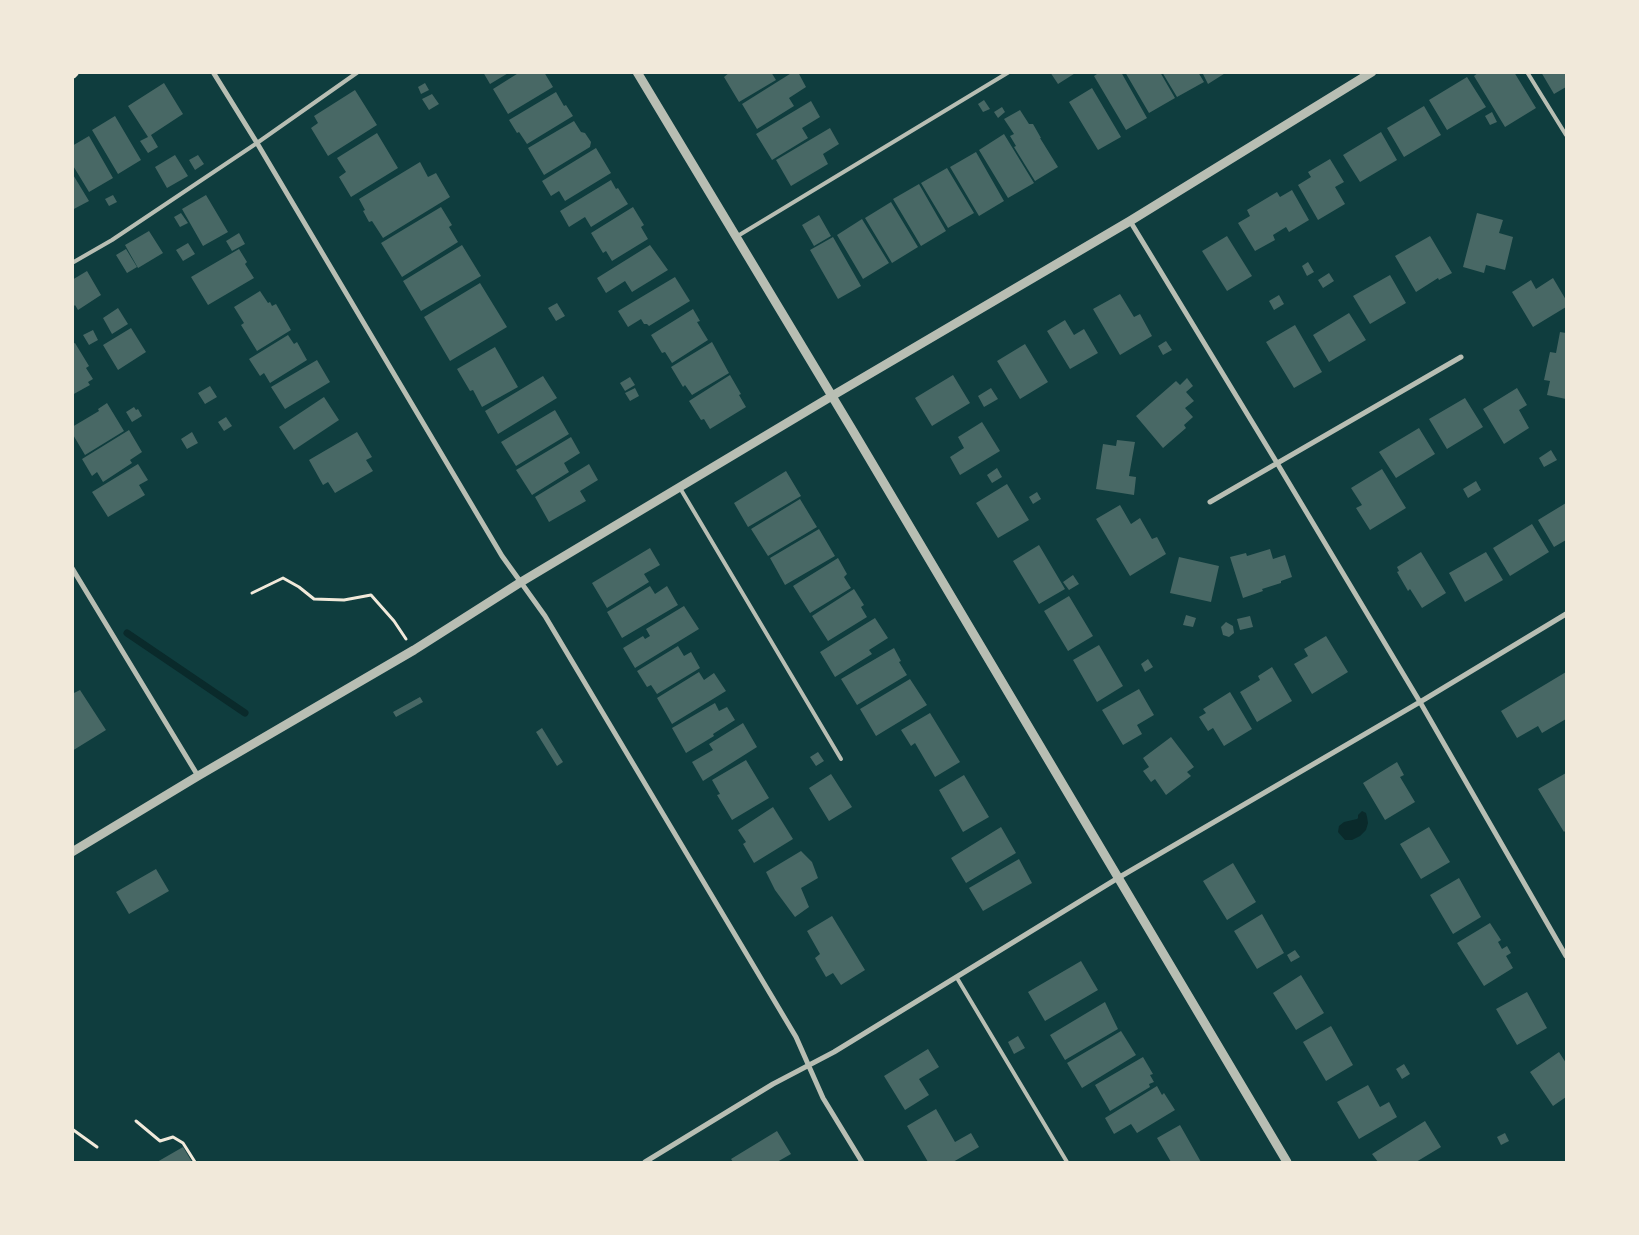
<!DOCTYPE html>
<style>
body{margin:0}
#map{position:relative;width:1639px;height:1235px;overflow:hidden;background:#0f3d3e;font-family:Quicksand,sans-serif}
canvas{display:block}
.frame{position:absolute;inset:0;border:74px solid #f1e9da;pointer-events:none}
</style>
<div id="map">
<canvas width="1639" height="1235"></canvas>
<div class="frame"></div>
</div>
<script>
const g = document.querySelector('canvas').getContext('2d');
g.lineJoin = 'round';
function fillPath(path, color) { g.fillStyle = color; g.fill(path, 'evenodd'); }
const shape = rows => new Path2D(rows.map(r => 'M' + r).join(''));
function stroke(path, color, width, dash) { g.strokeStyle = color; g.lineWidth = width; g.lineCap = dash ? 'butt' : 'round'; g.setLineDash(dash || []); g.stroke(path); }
const water = shape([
 [1362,811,1366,813,1367,817,1368,823,1366,830,1360,836,1352,840,1345,840,1338,832,1339,826,1344,822,1357,819,1358,818,1358,815]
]);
const stream = shape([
 [127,633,245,713]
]);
const building = shape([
 [483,72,510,72,490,84],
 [520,72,544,72,553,87,508,114,493,89],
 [730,72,771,72,776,80,739,102,724,77],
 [793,72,798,72,806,87,789,98,794,106,757,129,742,104],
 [1050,72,1077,72,1058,84],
 [1100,72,1121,72,1147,118,1126,130,1094,76],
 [1125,72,1160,72,1175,98,1149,113],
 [1162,72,1198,72,1204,82,1177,97],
 [1202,72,1227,72,1208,84],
 [1479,72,1514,72,1536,108,1505,127,1474,76],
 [1541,72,1566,72,1566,87,1554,94],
 [1467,77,1486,107,1447,130,1429,100],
 [164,83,183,114,151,135,158,147,148,153,140,141,148,137,128,106],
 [425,83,429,90,421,94,418,87],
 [1092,88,1121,137,1098,150,1069,102],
 [355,90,377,125,328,156,311,128,318,123,314,116],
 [556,92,564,106,566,105,573,116,527,144,519,132,517,133,509,120],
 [432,94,439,104,429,110,422,99],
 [984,100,990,109,983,112,978,104],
 [811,101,820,117,802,128,808,138,772,160,756,134],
 [1424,106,1441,135,1404,157,1387,128],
 [1002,107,1005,112,998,118,994,112],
 [1020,110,1029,124,1033,124,1041,138,1040,138,1058,167,1035,181,1014,147,1016,146,1010,136,1014,134,1004,119],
 [1492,112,1497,122,1490,125,1485,116],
 [115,116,141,160,118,174,92,130],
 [574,121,581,132,585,133,591,142,590,147,544,175,528,148],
 [830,128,839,144,823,154,828,164,791,186,776,160],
 [1381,132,1397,160,1360,182,1343,155],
 [377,133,398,168,351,197,339,177,346,172,337,158],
 [1004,134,1034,183,1008,198,979,150],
 [89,136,113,178,89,192,72,164,72,146],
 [596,148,611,173,565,201,559,191,551,196,542,181],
 [976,152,1004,201,979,216,950,167],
 [175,155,188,176,167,188,155,167],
 [198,155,204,164,195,170,189,160],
 [1330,159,1344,182,1335,187,1345,204,1318,220,1298,185,1311,177,1308,172],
 [420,162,428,177,436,173,450,197,383,238,372,221,369,222,363,211,365,210,359,199],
 [947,168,974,213,948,228,921,183],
 [72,173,89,201,72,210],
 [611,180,616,189,618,188,628,204,591,227,585,217,569,227,560,211],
 [919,184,946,231,921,246,893,199],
 [1292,190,1309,220,1289,232,1286,227,1273,235,1275,240,1255,251,1238,223,1250,216,1247,210,1277,192,1280,197],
 [113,195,117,202,109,206,105,199],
 [206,195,228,232,203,246,182,209],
 [891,202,918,247,892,263,865,218],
 [441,207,452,225,449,227,458,242,402,277,381,243],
 [633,207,644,225,641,227,648,239,612,261,606,251,603,253,591,233],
 [181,213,188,223,180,227,174,217],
 [1477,213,1503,220,1499,233,1513,237,1505,270,1486,265,1484,273,1463,267],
 [819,215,831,236,814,246,802,225],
 [862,219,889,263,863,279,837,235],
 [149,231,163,253,138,268,125,245],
 [239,233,245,244,232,251,226,241],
 [1227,236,1252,276,1227,291,1202,251],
 [1430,236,1452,273,1439,280,1438,278,1416,292,1395,256],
 [833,237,861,286,838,299,810,250],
 [188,243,195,254,183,261,176,250],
 [462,245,481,276,421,311,403,281],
 [650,245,668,270,632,292,625,281,606,293,597,278],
 [126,249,137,267,127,273,116,255],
 [239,249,247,262,245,264,254,278,208,305,191,277],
 [1308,262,1314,272,1307,276,1302,266],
 [87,271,101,295,78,310,75,305,74,306,72,304,72,280],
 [1329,273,1334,281,1323,288,1318,280],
 [1390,275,1406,303,1370,324,1353,296],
 [675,277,690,301,649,326,647,324,644,324,641,319,628,327,618,311],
 [1553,278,1566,300,1566,307,1533,327,1512,292,1531,280,1536,289],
 [480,283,507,327,450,361,424,317],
 [260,291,268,303,270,302,272,306,276,304,291,330,257,351,241,325,244,323,234,307],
 [1120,294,1134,317,1140,314,1152,336,1120,355,1093,309],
 [1279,295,1284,304,1274,310,1269,301],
 [557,303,565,316,556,321,548,308],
 [118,308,128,324,112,334,103,318],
 [693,309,700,321,697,322,708,340,672,363,665,352,662,353,651,335],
 [1349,313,1366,340,1329,362,1313,335],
 [1065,320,1074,335,1084,329,1098,353,1070,369,1047,331],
 [1295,325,1322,372,1294,388,1266,342],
 [131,328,146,352,118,370,103,345],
 [93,330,98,340,89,345,83,335],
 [1560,332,1566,333,1566,399,1547,395,1550,381,1544,380,1550,352,1556,353],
 [288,335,294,344,297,342,307,360,270,383,264,373,260,376,249,359],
 [1166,341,1172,350,1163,355,1158,346],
 [712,342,729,373,692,395,685,385,683,387,671,367],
 [75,343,89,366,86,368,93,379,88,382,90,385,72,395,72,344],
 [1025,344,1048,382,1020,399,997,361],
 [495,347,518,387,482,407,473,390,470,391,457,369],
 [317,360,330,382,285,409,271,387],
 [730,375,741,394,739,395,746,407,710,429,704,419,701,420,689,401],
 [953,375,970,403,932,426,915,398],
 [543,376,557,398,498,434,485,411],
 [630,377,635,385,625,391,620,383],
 [1187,378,1193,386,1186,392,1194,401,1185,408,1193,417,1184,425,1186,428,1163,448,1136,416,1176,381,1180,385],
 [210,386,217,397,205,404,198,393],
 [635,388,639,396,630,401,625,393],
 [991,388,998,399,984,407,978,396],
 [1517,388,1527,405,1519,410,1529,428,1504,444,1483,409],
 [324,397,339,420,294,450,279,427],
 [1465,398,1483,427,1447,449,1429,419],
 [107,403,124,431,85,455,72,433,72,427,99,411,98,409],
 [134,407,136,410,138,409,142,416,132,422,126,412],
 [555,410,569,434,516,466,501,442],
 [226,417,232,426,224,431,218,422],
 [982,422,1000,451,960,475,950,457,964,448,958,437],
 [1419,428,1435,454,1396,478,1379,452],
 [129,430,142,452,130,460,132,463,103,482,97,472,92,476,82,459],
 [192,432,198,443,187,449,181,439],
 [357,432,372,457,366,460,373,471,335,493,328,482,323,485,309,460],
 [571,437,580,453,564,463,569,472,532,495,516,470],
 [1117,440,1135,442,1129,476,1136,477,1134,495,1096,489,1103,444,1116,446],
 [1551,450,1557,460,1544,467,1539,458],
 [138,464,148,480,139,485,145,495,108,517,92,492],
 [589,464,598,480,580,491,586,501,549,522,535,497],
 [997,468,1002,477,992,483,987,475],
 [1382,469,1406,508,1370,530,1356,508,1362,505,1351,488],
 [786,471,801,496,748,527,734,503],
 [1476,481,1481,490,1468,498,1463,489],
 [1007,484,1029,520,998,538,976,503],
 [1037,492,1041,499,1033,504,1029,497],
 [800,499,817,527,768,556,751,529],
 [1566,503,1566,540,1554,547,1538,520],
 [1120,505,1131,524,1140,518,1152,539,1157,537,1166,554,1130,576,1096,519],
 [1532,524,1549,552,1510,576,1493,548],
 [819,529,835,556,785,585,770,558],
 [1039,545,1065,589,1039,604,1013,561],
 [650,548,660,565,644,574,649,582,607,608,592,583],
 [1270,549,1273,559,1285,555,1292,577,1281,581,1281,583,1262,589,1263,591,1243,598,1230,557,1246,553,1247,556],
 [1421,552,1446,593,1422,608,1410,589,1408,591,1397,572,1399,571,1397,567],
 [1486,552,1503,580,1465,602,1449,573],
 [1179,557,1219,566,1211,602,1170,593],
 [838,558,847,574,844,577,851,588,810,613,793,586],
 [1073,575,1079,584,1069,590,1063,582],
 [650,586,655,594,667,586,678,605,622,638,607,612],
 [854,589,864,605,861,607,867,617,828,641,812,616],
 [1069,596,1093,636,1068,651,1044,611],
 [684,606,699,629,635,668,623,648,643,636,645,639,650,636,646,629],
 [1186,615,1196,618,1193,627,1183,625],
 [1250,616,1253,627,1240,630,1237,619],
 [875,618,888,638,869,650,872,654,835,677,820,652],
 [1226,622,1233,626,1234,633,1229,637,1223,635,1221,627],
 [1326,636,1348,672,1312,694,1294,664,1308,656,1304,649],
 [1099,645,1123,686,1097,702,1073,660],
 [678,646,684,656,691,652,700,668,657,694,651,685,647,687,637,671],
 [894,648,901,661,899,662,907,675,857,705,841,679],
 [1148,659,1153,667,1145,672,1141,664],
 [1272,667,1292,701,1257,722,1240,692,1260,680,1258,676],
 [699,672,704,680,714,673,726,691,672,724,657,698],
 [1566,672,1566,719,1542,733,1538,726,1517,738,1501,711],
 [910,679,927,705,876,736,860,709],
 [1139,689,1154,715,1137,725,1142,734,1123,745,1102,710],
 [80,690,106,730,72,751,72,694],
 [1230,692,1252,729,1224,746,1213,728,1208,731,1199,717,1206,713,1203,709],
 [420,697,423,702,396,717,393,712],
 [715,703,719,711,727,707,735,720,713,734,714,736,686,753,672,728],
 [930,713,960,762,935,777,915,743,911,746,901,730],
 [743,723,757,747,703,781,692,762,713,750,709,744],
 [542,728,563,762,557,766,536,732],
 [1171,737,1194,767,1187,772,1191,776,1166,795,1155,779,1151,782,1143,771,1149,767,1143,758],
 [818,752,824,761,816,766,810,757],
 [746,760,769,798,732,820,717,795,720,794,712,780],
 [1397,762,1404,775,1400,777,1415,802,1385,820,1363,783],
 [1566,773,1566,830,1564,832,1538,789],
 [831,774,852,807,829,821,809,788],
 [964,775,989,817,963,832,939,790],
 [773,807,793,839,754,863,743,844,746,842,738,830],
 [1001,827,1016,853,966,883,951,858],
 [1429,827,1450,862,1421,879,1400,844],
 [801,851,812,862,818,878,801,888,809,907,795,917,775,890,766,872],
 [1019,859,1032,883,983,911,969,888],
 [1233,863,1256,902,1227,920,1203,881],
 [156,869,169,891,129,914,116,892],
 [1459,878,1481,917,1453,934,1430,895],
 [1262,914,1284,953,1257,969,1234,931],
 [832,916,865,970,841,985,833,973,826,977,815,958,820,954,807,931],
 [1490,923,1501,940,1498,942,1502,949,1507,946,1511,953,1506,956,1513,968,1484,986,1457,943],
 [1295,950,1300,957,1291,962,1287,955],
 [1081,961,1098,990,1045,1021,1028,992],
 [1301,975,1324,1013,1296,1030,1273,993],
 [1527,992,1547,1028,1517,1045,1496,1009],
 [1105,1002,1118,1029,1065,1060,1050,1035],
 [1331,1026,1353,1065,1326,1081,1303,1042],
 [1121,1031,1136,1055,1082,1088,1067,1063],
 [1018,1036,1025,1048,1014,1054,1008,1042],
 [928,1049,939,1067,919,1079,929,1095,905,1110,884,1076],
 [1559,1052,1566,1063,1566,1097,1553,1106,1530,1072],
 [1143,1057,1153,1074,1150,1075,1154,1082,1149,1084,1150,1087,1110,1111,1095,1085],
 [1404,1064,1410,1074,1402,1079,1396,1069],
 [1368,1085,1380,1107,1389,1102,1397,1117,1359,1139,1337,1102],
 [1157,1086,1162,1095,1164,1093,1175,1110,1137,1133,1131,1124,1114,1134,1105,1118],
 [936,1109,955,1142,971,1133,979,1147,953,1162,928,1162,907,1126],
 [1425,1121,1441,1147,1416,1162,1378,1162,1372,1154],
 [1180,1125,1201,1162,1171,1162,1157,1138],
 [777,1131,791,1154,777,1162,733,1162,731,1159],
 [1505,1133,1509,1141,1501,1145,1497,1137],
 [183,1147,192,1162,157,1162]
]);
const path = shape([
 [252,593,283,578,299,587,314,599,344,600,371,595,394,621,406,639],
 [136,1121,160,1141,173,1137,183,1143,195,1162],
 [72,1129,97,1147]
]);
const service = shape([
 [1527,72,1566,135],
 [736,237,1009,72],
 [72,263,112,240,257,143,358,72],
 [680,488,841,759],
 [957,978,1067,1162]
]);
const minor = shape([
 [213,72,257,143,502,556,545,616,796,1037,823,1098,862,1162],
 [1130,221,1277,463,1420,702,1566,956],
 [1210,502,1461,357],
 [72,568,198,776],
 [645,1162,773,1084,834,1052,1118,878,1420,702,1566,614]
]);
const tertiary = shape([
 [637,72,853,431,1287,1162],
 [72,852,198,776,414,650,521,582,832,396,1130,221,1372,72]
]);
const secondary = shape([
 [72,74,74,72]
]);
fillPath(water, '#0a2a2b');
stroke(stream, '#0a2a2b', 7);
fillPath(building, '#486865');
stroke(path, '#f1e9da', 3);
stroke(service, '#b8beb3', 4);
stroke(minor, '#b8beb3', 5);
stroke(tertiary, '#b8beb3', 9);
stroke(secondary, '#f1e9da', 10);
</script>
